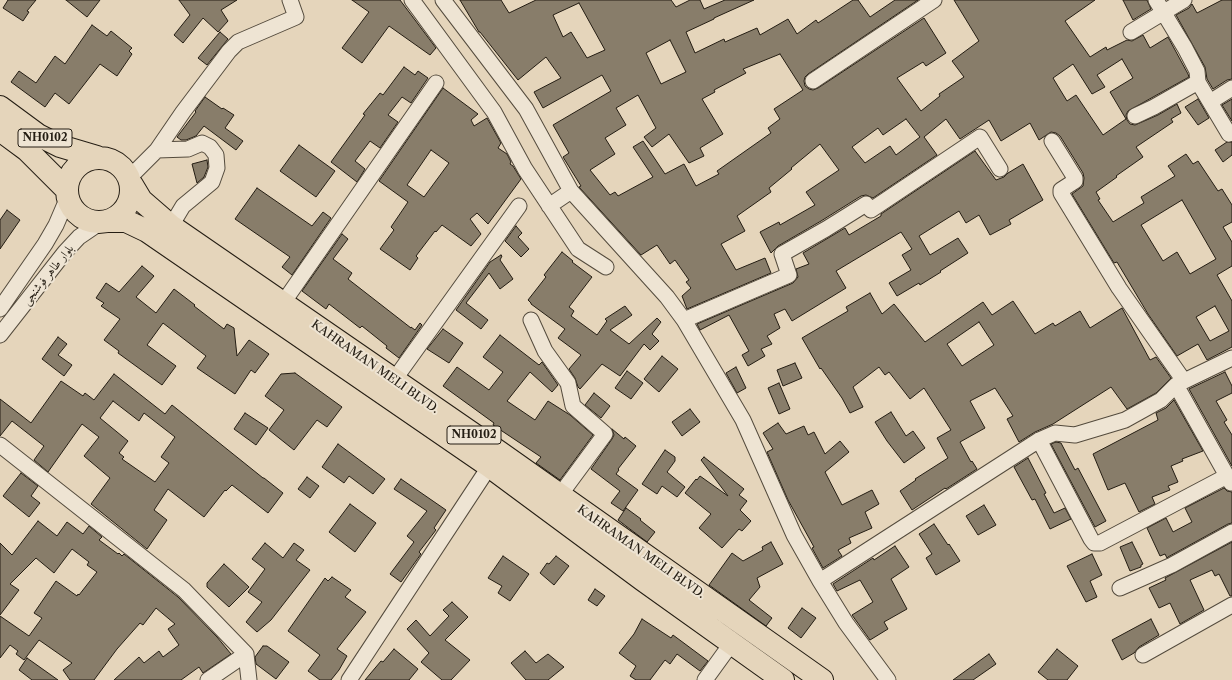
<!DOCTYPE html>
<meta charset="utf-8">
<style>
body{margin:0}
canvas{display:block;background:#e5d5bb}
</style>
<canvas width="1232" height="680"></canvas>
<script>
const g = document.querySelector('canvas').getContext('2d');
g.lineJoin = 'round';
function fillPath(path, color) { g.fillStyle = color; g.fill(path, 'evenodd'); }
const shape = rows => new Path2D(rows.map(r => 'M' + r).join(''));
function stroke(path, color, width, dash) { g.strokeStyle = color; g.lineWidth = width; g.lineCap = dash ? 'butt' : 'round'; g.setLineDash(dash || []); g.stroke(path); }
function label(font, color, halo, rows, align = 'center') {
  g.font = font + ' "Libre Caslon Text",Amiri,serif'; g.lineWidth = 4; g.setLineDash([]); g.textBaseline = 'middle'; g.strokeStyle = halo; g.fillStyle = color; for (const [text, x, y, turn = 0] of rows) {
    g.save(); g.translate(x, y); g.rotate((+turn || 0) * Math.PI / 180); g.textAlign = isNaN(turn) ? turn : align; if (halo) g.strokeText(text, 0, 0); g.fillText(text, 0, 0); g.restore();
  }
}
const building = shape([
 [8,0,36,0,27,11,29,12,23,21,3,8,8,0],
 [66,0,100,0,87,17,66,0],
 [179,0,237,0,221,10,228,21,218,32,203,18,183,43,174,35,190,15,179,0],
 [352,0,400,0,436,48,430,55,389,26,362,63,342,48,369,12,352,0],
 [460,0,501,0,509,13,536,0,671,0,676,7,690,0,700,0,704,9,725,0,754,0,714,18,714,19,686,32,695,53,724,39,725,42,757,28,760,35,788,19,797,34,816,20,818,23,853,0,858,0,870,17,895,0,918,0,808,74,805,77,804,81,805,86,809,89,813,90,818,88,924,18,946,53,926,66,923,62,897,78,921,111,940,96,939,94,964,77,952,61,979,41,954,0,1095,0,1065,21,1090,57,1106,47,1107,50,1127,40,1132,41,1143,35,1150,48,1168,37,1188,74,1189,77,1128,111,1126,115,1127,120,1130,124,1135,125,1158,115,1177,104,1181,113,1171,119,1173,122,1136,147,1143,157,1116,176,1117,177,1096,192,1100,199,1098,200,1113,222,1144,203,1141,197,1175,176,1168,166,1186,154,1193,164,1198,161,1218,191,1222,189,1232,205,1232,222,1223,227,1232,242,1232,266,1217,275,1232,301,1232,347,1207,360,1198,344,1177,356,1148,314,1117,262,1114,263,1072,194,1083,186,1084,178,1083,173,1060,136,1056,133,1051,132,1039,140,1030,123,1001,141,989,120,960,139,946,119,924,137,937,155,873,198,866,195,861,196,821,221,778,246,771,253,760,232,779,222,780,225,815,205,806,192,839,170,820,144,791,168,792,169,769,188,771,192,737,216,745,231,721,244,736,270,765,258,771,273,687,309,682,296,691,288,686,282,689,280,675,260,670,264,657,245,641,255,579,187,581,186,563,157,569,153,553,125,611,91,602,75,543,108,534,92,561,78,546,57,518,80,480,32,479,32,460,0],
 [579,3,605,50,587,58,571,32,563,37,553,15,579,3],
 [670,40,686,72,661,84,646,53,670,40],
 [780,54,803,90,774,109,780,119,768,128,771,133,717,171,719,174,696,186,684,164,665,174,643,141,633,147,653,177,618,196,615,192,610,195,590,170,615,154,605,138,626,125,616,108,638,95,656,128,644,137,652,147,669,134,689,163,704,156,700,148,723,134,702,99,715,92,714,90,746,73,743,69,780,54],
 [1122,59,1133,78,1110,92,1126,119,1103,135,1076,95,1067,101,1053,78,1073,64,1092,94,1105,87,1097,75,1122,59],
 [906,119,920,137,896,155,890,146,865,163,852,147,878,128,883,135,906,119],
 [1182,200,1216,259,1190,274,1177,252,1163,261,1141,225,1182,200],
 [1215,306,1229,331,1210,341,1196,317,1215,306],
 [1123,0,1147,0,1151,9,1133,20,1123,0],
 [1222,0,1232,0,1232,79,1227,80,1213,89,1207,79,1205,67,1176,15,1189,8,1192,4,1197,13,1222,0],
 [92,25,107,36,111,31,132,48,129,51,132,54,117,76,100,64,69,104,55,93,45,107,11,82,19,71,36,83,55,56,65,64,92,25],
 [220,32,228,39,207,65,198,58,220,32],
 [404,67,415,75,418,71,428,78,411,103,402,97,388,115,398,122,380,148,370,141,355,161,365,169,357,182,331,162,365,115,363,114,380,93,383,95,404,67],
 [443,88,478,114,471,120,474,126,487,118,501,143,498,148,507,154,511,162,510,164,513,166,521,179,488,224,477,213,470,219,481,234,471,246,442,225,436,232,435,231,416,256,418,258,410,270,380,249,394,230,391,227,408,202,379,181,443,88],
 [431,150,449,163,424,197,407,185,431,150],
 [205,97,222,109,223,108,234,115,225,128,243,141,236,150,204,126,196,136,186,140,181,140,177,137,196,112,195,111,205,97],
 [1198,99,1209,118,1198,125,1185,107,1198,99],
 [1232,99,1232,121,1222,105,1232,99],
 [1227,142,1232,142,1232,155,1223,162,1215,150,1227,142],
 [299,145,335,171,316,197,280,171,299,145],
 [975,151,996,180,1004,177,1008,173,1023,164,1043,200,1009,220,1011,224,990,235,979,215,966,223,959,211,919,236,930,255,958,238,968,253,940,271,941,272,920,285,919,283,897,296,889,283,911,270,902,255,912,249,901,232,836,271,846,288,792,321,785,309,774,314,780,328,767,336,772,344,761,349,765,356,748,366,742,355,749,351,729,315,700,330,697,324,793,283,798,277,796,269,809,264,803,253,845,228,849,235,881,216,881,214,975,151],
 [207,160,208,167,204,177,197,183,192,164,207,160],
 [257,188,312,226,323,212,331,218,292,275,282,267,290,257,235,219,257,188],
 [7,210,20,220,0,249,0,220,7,210],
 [516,226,522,233,518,237,529,249,521,257,505,241,516,226],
 [342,234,348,239,333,259,352,273,348,279,411,328,411,327,415,330,420,323,422,325,399,358,386,348,387,346,362,326,360,328,329,304,326,309,302,291,342,234],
 [562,252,573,261,572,262,592,277,569,307,574,311,571,316,597,335,607,321,605,319,625,306,632,315,610,330,629,344,657,318,661,322,652,334,659,341,650,350,644,344,620,376,602,364,580,389,578,387,575,378,569,369,581,355,558,338,565,329,531,304,531,303,528,300,546,277,544,275,562,252],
 [501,255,502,256,500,260,513,279,500,289,489,273,466,303,488,320,481,329,456,310,490,262,501,255],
 [142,266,154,276,136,297,156,313,174,289,195,305,194,306,224,329,227,324,234,328,237,356,249,340,269,354,255,373,251,370,235,394,197,368,206,356,163,323,147,345,176,366,162,385,118,353,119,351,104,340,120,319,101,306,104,303,96,298,106,283,119,292,142,266],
 [870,293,882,314,894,304,925,342,983,302,992,315,1013,301,1035,334,1053,323,1055,326,1080,311,1090,328,1122,308,1150,360,1156,357,1171,378,1156,393,1127,409,1111,387,1053,424,1035,432,1019,442,1007,419,1013,416,995,388,970,401,985,428,960,442,971,462,972,461,977,469,946,489,945,488,912,510,900,491,916,480,915,479,948,458,937,438,951,430,924,388,910,399,889,372,885,375,879,367,853,387,863,407,850,413,842,398,821,368,820,369,802,338,848,311,846,307,870,293],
 [979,322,994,345,962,366,947,344,979,322],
 [443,329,463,343,449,363,427,349,443,329],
 [500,335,539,365,542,362,558,385,552,392,530,372,507,401,535,420,548,401,570,415,593,435,560,480,536,463,541,457,493,425,494,423,443,386,457,367,489,390,503,372,483,357,500,335],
 [58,337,67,344,58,355,72,365,64,376,42,359,58,337],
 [662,356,678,369,659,392,644,379,662,356],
 [795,363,802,378,783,386,777,370,795,363],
 [736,367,746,388,737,393,726,373,736,367],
 [627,371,643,383,631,399,615,388,627,371],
 [1225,372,1232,386,1232,393,1216,401,1227,420,1224,422,1232,435,1232,466,1189,389,1225,372],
 [295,373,342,407,327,427,317,420,294,450,269,430,284,410,265,396,281,374,295,373],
 [114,374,165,414,172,405,263,478,264,478,283,493,268,513,232,485,226,491,225,490,204,517,168,489,154,510,167,520,147,549,91,504,110,478,84,456,99,437,82,424,48,472,34,460,44,446,12,421,0,436,0,399,31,423,61,381,83,396,85,393,94,400,114,374],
 [113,401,139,421,144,413,175,437,161,457,169,463,155,482,122,459,124,457,119,453,128,441,100,418,113,401],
 [779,383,790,409,779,414,768,388,779,383],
 [594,393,610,406,601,418,585,405,594,393],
 [1174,400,1203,451,1182,459,1183,461,1171,466,1178,482,1168,486,1170,490,1152,497,1155,504,1139,512,1125,483,1108,490,1093,454,1158,420,1156,413,1166,408,1174,400],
 [690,409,700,422,682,436,672,422,690,409],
 [891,412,906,436,913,431,925,448,904,463,887,441,875,422,891,412],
 [245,413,268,428,256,445,234,429,245,413],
 [778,423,786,434,804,426,808,435,814,432,825,454,840,441,849,452,825,472,842,505,872,490,879,504,865,512,872,528,849,538,851,543,838,550,842,556,823,568,812,548,814,547,788,500,767,452,773,449,763,433,778,423],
 [612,429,624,439,625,437,636,446,618,469,619,470,616,474,638,490,623,511,611,503,620,491,591,469,612,439,614,435,612,429],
 [1056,442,1061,443,1075,470,1078,468,1106,521,1095,527,1051,444,1056,442],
 [338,444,385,479,373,494,349,476,344,483,322,467,338,444],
 [665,450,675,457,675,461,667,472,685,487,677,497,662,486,657,494,642,484,665,450],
 [704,457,744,489,739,495,747,501,740,510,751,521,742,531,739,529,722,548,699,528,711,514,685,493,696,479,697,480,700,476,728,496,701,460,704,457],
 [1028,458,1046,493,1044,494,1054,513,1065,508,1071,519,1050,529,1035,499,1032,500,1014,467,1028,458],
 [21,473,38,486,31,496,40,503,29,517,3,496,21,473],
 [307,477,319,486,310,498,298,489,307,477],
 [401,479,446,510,434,528,436,530,419,552,421,554,401,582,390,574,414,542,407,536,427,511,394,489,401,479],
 [1224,488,1227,491,1232,492,1232,523,1228,524,1168,557,1167,558,1165,554,1160,556,1147,528,1166,518,1173,532,1192,522,1185,508,1224,488],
 [350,504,376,523,355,552,329,532,350,504],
 [984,505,996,525,978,535,966,516,984,505],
 [626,508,641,519,640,520,655,532,647,542,618,520,626,508],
 [38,521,57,536,67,522,83,534,89,526,102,537,99,540,118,554,119,553,122,556,124,554,178,597,217,637,231,654,203,673,199,667,181,680,114,680,139,657,144,663,159,651,163,657,179,645,168,629,175,624,156,608,143,625,140,623,117,649,94,680,70,680,63,670,72,663,39,640,24,660,16,654,18,651,10,645,0,658,0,616,29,636,42,618,34,613,56,581,77,596,78,594,79,595,97,572,87,565,89,562,72,549,54,573,36,558,10,584,19,590,0,615,0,543,12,555,38,521],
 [934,524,948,545,949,544,960,561,936,575,926,558,932,554,919,534,934,524],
 [771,542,783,564,757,578,760,587,749,600,772,618,766,626,709,585,732,553,743,561,763,550,762,547,771,542],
 [1132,542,1143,564,1141,565,1141,567,1130,571,1120,547,1132,542],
 [1232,542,1232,596,1230,596,1219,574,1215,576,1212,570,1190,580,1204,610,1180,624,1170,603,1159,608,1149,588,1166,580,1165,578,1232,542],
 [265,543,283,558,294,543,304,550,296,560,310,570,271,620,257,632,246,622,262,602,248,592,265,569,252,559,265,543],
 [895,546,909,567,891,579,907,609,884,622,888,629,870,640,852,615,873,602,860,580,837,591,833,584,873,558,874,560,895,546],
 [1092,554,1102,575,1090,581,1097,597,1086,602,1067,566,1092,554],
 [503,556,529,574,510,601,498,593,502,586,488,578,503,556],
 [556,556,569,566,554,585,540,573,547,563,549,564,556,556],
 [224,564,249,587,229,607,207,587,207,583,224,564],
 [332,577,351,590,345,597,366,612,337,649,347,656,339,670,331,680,320,680,308,671,320,655,288,631,325,578,328,581,332,577],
 [595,589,605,596,597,606,588,600,595,589],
 [452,602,468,617,445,640,470,660,451,680,442,680,421,662,429,653,407,629,416,620,430,636,449,616,443,610,452,602],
 [802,608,816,618,801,638,788,628,802,608],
 [642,619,671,638,673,635,708,661,700,671,677,654,670,664,665,660,650,680,636,680,630,676,636,666,619,653,634,634,642,619],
 [1151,619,1159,635,1139,647,1134,653,1122,660,1112,640,1151,619],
 [263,646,267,646,289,662,276,679,256,664,255,657,263,646],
 [394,649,418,669,409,680,365,680,381,661,383,662,394,649],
 [1057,649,1078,666,1067,680,1048,680,1038,672,1057,649],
 [525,651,536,663,548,654,564,667,548,680,526,680,511,663,525,651],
 [989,654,996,664,973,680,953,680,989,654],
 [27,658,58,680,32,680,19,670,27,658]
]);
const minor = shape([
 [412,0,494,112,525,169,578,249,606,267],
 [443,0,526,109,571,191,667,297,684,320,743,420,794,535,820,581,846,623,888,680],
 [1156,0,1185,48,1197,71,1198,82,1229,134,1232,133],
 [1131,32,1184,0],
 [813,81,934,0],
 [1210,102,1232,88],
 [1135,116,1154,107,1198,82],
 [1052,141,1075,178,1075,181,1061,190,1061,193,1119,288,1184,381],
 [157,150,188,149,202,143,210,147,216,155,217,168,212,182,183,206,171,226],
 [130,177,157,150,183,112,229,51,238,42,296,17,290,0],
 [549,206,571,191],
 [283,303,436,83],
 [0,309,45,244,56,225,68,197],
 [531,320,545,351,568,383,573,406,605,434,560,495],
 [684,320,789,275,782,254,826,229,866,204,871,210,980,137,1000,169],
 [0,335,65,252,79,237,101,222],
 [394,380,519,206],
 [1176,385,1231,483],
 [1039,440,1091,539,1094,543,1100,543,1227,476],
 [0,445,184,590,246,654,249,680],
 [820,581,1039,440,1055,433,1075,435,1125,420,1161,400,1176,385,1232,358],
 [1120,588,1172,565,1232,532],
 [1143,655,1232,605],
 [208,680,246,654],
 [349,680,495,458],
 [705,680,731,644]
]);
const highway = shape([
 [0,107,38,135,60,146,97,157],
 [0,130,27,150,67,190],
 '67 190a32 32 0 1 1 64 0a32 32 0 1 1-64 0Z',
 [132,185,141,200,171,226,499,452,822,680],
 [110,221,126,221,147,231,489,466,643,580,783,680]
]);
const shields = [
 [45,138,54],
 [474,435,54]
];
const shieldNames = [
 ["NH0102",45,138],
 ["NH0102",474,435]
];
const streetNames = [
 ["بلوار طاهر فوشنجی",48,275,-51],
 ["KAHRAMAN MELI BLVD.",375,367,35],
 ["KAHRAMAN MELI BLVD.",641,552,35]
];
fillPath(building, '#887d6a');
stroke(building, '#241d13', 1);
stroke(minor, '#544b3d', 17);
stroke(highway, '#241d13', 24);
stroke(minor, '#eee4d3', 15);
stroke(highway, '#e5d5bb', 22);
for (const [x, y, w] of shields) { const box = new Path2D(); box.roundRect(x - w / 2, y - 9, w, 18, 3); g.fillStyle = '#eee4d3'; g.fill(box); stroke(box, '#241d13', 1); }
label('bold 11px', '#241d13', null, shieldNames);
label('12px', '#241d13', '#eee4d3', streetNames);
</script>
